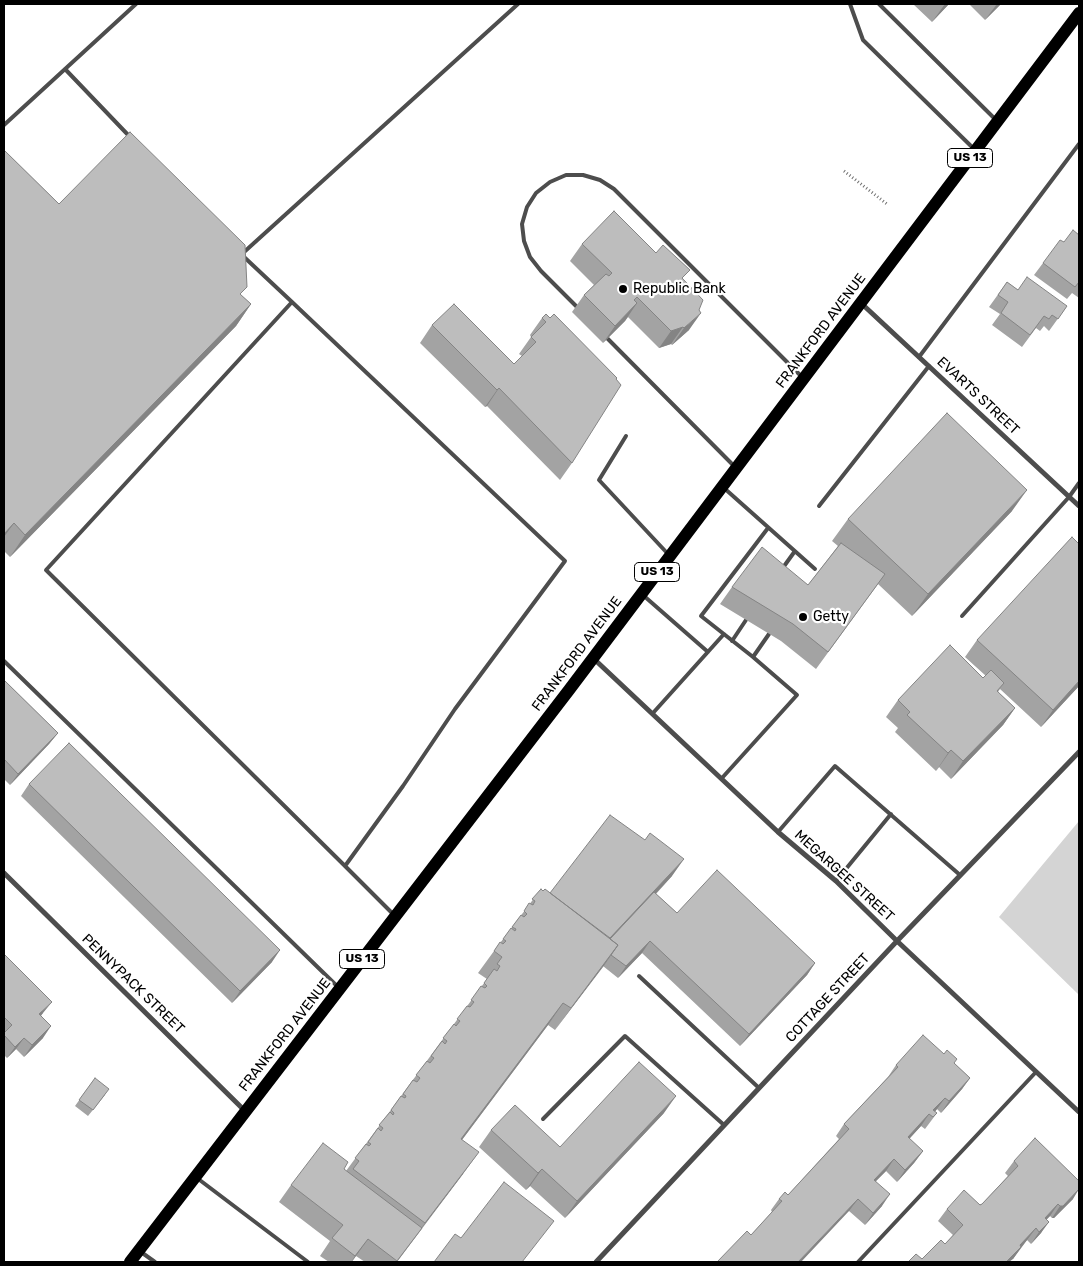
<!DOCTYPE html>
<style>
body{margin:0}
#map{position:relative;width:1083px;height:1266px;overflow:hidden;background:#fff;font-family:Rubik,sans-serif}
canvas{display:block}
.frame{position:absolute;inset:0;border:5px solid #000;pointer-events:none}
</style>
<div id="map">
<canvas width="1083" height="1266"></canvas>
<div class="frame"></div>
</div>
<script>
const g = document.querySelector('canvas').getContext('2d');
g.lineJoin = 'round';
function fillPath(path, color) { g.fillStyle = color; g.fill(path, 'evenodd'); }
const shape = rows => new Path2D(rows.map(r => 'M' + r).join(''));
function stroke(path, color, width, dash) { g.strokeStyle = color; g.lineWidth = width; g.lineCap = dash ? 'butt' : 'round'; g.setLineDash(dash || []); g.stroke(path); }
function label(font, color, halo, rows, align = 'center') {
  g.font = font + ' Rubik,sans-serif'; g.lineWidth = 4.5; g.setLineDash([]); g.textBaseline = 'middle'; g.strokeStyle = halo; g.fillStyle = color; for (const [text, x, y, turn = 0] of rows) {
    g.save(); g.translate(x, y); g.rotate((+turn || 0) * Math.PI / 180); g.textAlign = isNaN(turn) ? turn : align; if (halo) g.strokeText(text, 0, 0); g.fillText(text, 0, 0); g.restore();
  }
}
const green = shape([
 [1079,821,1079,995,999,917]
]);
const path = shape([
 [844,171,887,204]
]);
const service = shape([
 [850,4,863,40,973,148],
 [879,4,996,120],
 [65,69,131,138],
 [4,125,136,4],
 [243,253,518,4],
 [243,256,292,302,565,561,455,709,403,786,345,866,46,570,292,302],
 [579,309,541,271,530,257,524,241,522,224,527,207,536,193,550,182,566,175,583,175,600,180,614,189,802,377],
 [605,336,734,466],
 [919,357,1079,144],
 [626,436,599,480,668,554],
 [724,488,815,569],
 [819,506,929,366],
 [782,569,795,551],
 [644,596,708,652],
 [962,616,1069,497,1079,483],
 [732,641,746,620],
 [753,657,769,634],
 [4,661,338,987],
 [653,713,724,634],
 [722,778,797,695,753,657,701,616,768,528],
 [778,832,835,766,960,875],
 [345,866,393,914],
 [836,881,891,814],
 [639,976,759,1088],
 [543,1119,625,1036,724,1125],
 [197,1178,308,1262],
 [141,1252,155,1262],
 [858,1262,1036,1072]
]);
const minor = shape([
 [862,304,1079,506],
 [593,658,778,832,836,881,897,941,1079,1112],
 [4,873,245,1111],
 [596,1262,897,941,1079,752]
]);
const primary = shape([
 [130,1262,569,690,1079,13]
]);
const wall = shape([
 [913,4,949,4,932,22],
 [969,4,1001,4,985,20],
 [4,150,59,204,241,295,251,304,236,326,10,557,4,551],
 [1079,235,1079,298,1072,293,1067,299,1034,275,1043,263,1064,242],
 [582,244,656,253,683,280,689,330,672,345,671,344,659,348,628,317,625,321,603,343,572,312,584,295,594,285,570,261],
 [1007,282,1018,290,1067,306,1049,331,1044,326,1040,331,1036,328,1022,347,992,325,1000,314,989,307],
 [546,314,572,463,560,480,487,406,485,407,420,343,432,325,514,364,522,356,519,354,531,337,530,335,542,318],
 [1012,511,912,616,878,584,816,669,781,641,720,604,732,587,808,585,838,546,832,541,848,519],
 [977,640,1079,686,1041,727,1000,689,998,692,1015,708,1003,725,951,779,939,767,936,771,895,732,898,728,886,717,898,700,983,678,986,676,965,657],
 [4,680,58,733,49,744,10,785,4,779],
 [29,784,272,962,232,1003,21,796],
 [672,876,656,894,677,913,815,963,807,975,740,1046,642,953,618,978,603,966,555,1030,548,1025,462,1140,463,1174,397,1262,365,1262,356,1256,352,1262,329,1262,320,1256,330,1241,279,1202,291,1185,344,1169,346,1171,487,979,478,973,494,951,541,889,543,891,550,893],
 [4,954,43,1013,41,1016,43,1038,24,1057,16,1049,7,1058,4,1055],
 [954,1063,970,1078,962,1089,941,1113,937,1109,935,1112,937,1113,925,1129,921,1126,909,1139,923,1151,914,1163,897,1182,886,1171,876,1181,882,1206,865,1225,849,1211,751,1235,772,1212,771,1210,779,1199,788,1195,839,1139,836,1136,844,1124,888,1077,896,1065],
 [95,1078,105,1095,88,1116,75,1106],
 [664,1113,565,1218,530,1186,526,1190,479,1147,491,1130,560,1147],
 [1014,1161,1073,1199,1054,1218,1052,1218,1050,1216,1047,1219,1041,1233,1031,1244,1027,1240,1021,1247,1013,1259,922,1259,945,1244,953,1235,938,1221,947,1209,982,1204,1008,1176,1005,1173]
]);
const shadedWall = shape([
 [945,4,949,4,932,22],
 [997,4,1001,4,985,20],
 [637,303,625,321,603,343,615,326],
 [251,304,236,326,10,557,25,535],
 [701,313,689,330,672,345,684,328],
 [683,327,671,344,659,348,671,331],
 [499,388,487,406,485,407,497,390],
 [1027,490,1012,511,912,616,928,594],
 [14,523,4,537,4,534],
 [1079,681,1079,686,1041,727,1053,710],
 [1015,708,1003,725,951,779,963,761],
 [58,733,49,744,10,785,18,774],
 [951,750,939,767,936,771,948,753],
 [684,859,672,876,604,949,606,942],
 [650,941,642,953,618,978,626,966],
 [618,945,603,967,555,1030,571,1008],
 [280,950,272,962,232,1003,240,991],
 [815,963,807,975,740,1046,749,1034],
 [52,1002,43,1013,31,1026,39,1014],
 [563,1003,548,1025,446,1161,461,1139],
 [51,1026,43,1038,24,1057,32,1045],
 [24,1038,16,1049,7,1058,15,1047],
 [970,1078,962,1089,941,1113,949,1101],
 [676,1096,664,1113,565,1218,577,1201],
 [945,1098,937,1109,931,1116,933,1110],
 [929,1114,921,1126,900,1149,908,1137],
 [923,1151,914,1163,897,1182,905,1170],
 [479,1152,463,1174,396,1262,425,1223],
 [894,1159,886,1171,867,1190,875,1179],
 [542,1169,530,1186,526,1190,538,1173],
 [1079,1189,1073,1199,1054,1218,1052,1218,1060,1206],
 [890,1194,882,1206,865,1225,873,1213],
 [858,1199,849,1211,801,1262,798,1262],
 [1058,1204,1050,1216,1037,1229,1045,1218],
 [1049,1222,1041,1233,1031,1244,1039,1232],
 [1036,1228,1013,1259,1009,1262,1006,1262,1020,1245],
 [368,1239,356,1256,351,1262,355,1256]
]);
const building = shape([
 [130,132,245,245,247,287,240,294,251,304,25,535,14,523,4,534,4,150,59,204,130,132],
 [614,211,656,253,663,245,690,270,682,278,703,300,699,310,701,313,684,328,683,327,671,331,637,297,634,300,637,303,615,326,584,295,606,274,609,276,612,273,582,244,614,211],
 [1073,230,1079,235,1079,282,1075,287,1043,263,1060,240,1064,242,1073,230],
 [1027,277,1067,306,1058,319,1052,315,1049,319,1044,316,1030,335,1001,313,1008,302,998,295,1007,282,1018,290,1027,277],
 [454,304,514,364,536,342,531,337,546,322,542,318,546,314,550,318,554,314,617,378,616,379,621,385,572,463,499,388,497,390,432,325,454,304],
 [947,413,1027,490,928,594,848,519,947,413],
 [1072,537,1079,544,1079,681,1053,710,977,640,1072,537],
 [841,543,885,574,828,652,793,624,732,587,762,547,808,585,841,543],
 [950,645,983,678,991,670,1004,683,997,691,1015,708,963,761,951,750,948,753,907,715,910,712,898,700,950,645],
 [4,680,58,733,18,774,4,759,4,680],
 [69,743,280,950,240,991,29,784,69,743],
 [610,815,645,840,650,833,684,859,610,938,550,893,610,815],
 [717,870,815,963,749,1034,650,941,626,966,611,955,618,945,610,939,654,892,677,913,717,870],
 [541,889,543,891,545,889,618,945,571,1008,563,1003,461,1139,479,1152,425,1223,353,1169,359,1161,355,1158,366,1144,369,1146,371,1144,368,1142,378,1128,381,1131,383,1128,379,1125,390,1112,393,1115,394,1113,391,1110,401,1096,405,1098,406,1096,403,1094,413,1080,417,1082,420,1078,416,1075,427,1061,430,1063,434,1058,431,1056,442,1041,445,1044,447,1041,443,1038,454,1024,456,1026,460,1021,457,1019,467,1006,470,1007,474,1002,471,1000,481,986,485,988,487,986,484,983,494,969,497,971,500,966,497,964,502,957,494,951,500,942,503,944,506,941,503,939,511,928,515,931,516,929,512,927,521,915,524,917,527,914,524,911,529,903,533,905,535,901,532,899,541,889],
 [4,954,52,1002,39,1014,51,1026,32,1045,24,1038,15,1047,4,1035,4,1033,12,1025,4,1017,4,954],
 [923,1035,944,1054,947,1050,957,1059,954,1063,970,1078,949,1101,945,1098,933,1110,937,1113,933,1117,929,1114,908,1137,923,1151,905,1170,894,1159,875,1179,874,1180,890,1194,873,1213,858,1199,798,1262,717,1262,747,1231,751,1235,782,1201,779,1199,785,1192,788,1195,849,1129,844,1124,898,1067,896,1065,923,1035],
 [639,1062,676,1096,577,1201,542,1169,538,1173,491,1130,515,1105,560,1147,639,1062],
 [95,1078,109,1089,93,1110,79,1100,95,1078],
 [1035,1138,1079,1181,1079,1189,1063,1206,1060,1206,1058,1204,1045,1218,1049,1222,1039,1232,1036,1228,1020,1245,1021,1247,1006,1262,908,1262,916,1254,922,1259,941,1240,945,1244,963,1225,947,1209,964,1190,980,1205,982,1204,1018,1166,1014,1161,1035,1138],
 [323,1143,348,1162,344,1169,422,1228,397,1261,368,1239,355,1256,332,1238,343,1225,291,1185,323,1143],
 [504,1182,554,1221,522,1262,434,1262,455,1234,461,1238,504,1182]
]);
const markers = [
 [623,289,5,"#000"],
 [803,617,5,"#000"]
];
const shields = [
 [970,158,45],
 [657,572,45],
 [362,959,45]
];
const shieldNames = [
 ["US 13",970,158],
 ["US 13",657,572],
 ["US 13",362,959]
];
const poiNames = [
 ["Republic Bank",633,289],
 ["Getty",813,617]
];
const streetNames = [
 ["FRANKFORD AVENUE",821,331,-53],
 ["EVARTS STREET",978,396,43],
 ["FRANKFORD AVENUE",577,654,-53],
 ["MEGARGEE STREET",844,876,42],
 ["PENNYPACK STREET",133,984,44],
 ["COTTAGE STREET",828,998,-47],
 ["FRANKFORD AVENUE",285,1035,-52]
];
fillPath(green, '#d4d4d4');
stroke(path, '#6f6f6f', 3, [1, 2.5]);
stroke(service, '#4d4d4d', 4);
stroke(minor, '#4d4d4d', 5);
stroke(primary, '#000', 12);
fillPath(wall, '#a3a3a3');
fillPath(shadedWall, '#848484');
fillPath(building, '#bdbdbd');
stroke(building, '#848484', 1);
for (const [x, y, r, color] of markers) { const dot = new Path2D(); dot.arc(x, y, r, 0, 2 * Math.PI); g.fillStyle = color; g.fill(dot); stroke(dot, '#fff', 2); }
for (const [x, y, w] of shields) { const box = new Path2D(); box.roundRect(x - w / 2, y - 9.5, w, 19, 4); g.fillStyle = '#fff'; g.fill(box); stroke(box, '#000', 1); }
label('bold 12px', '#000', null, shieldNames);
label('14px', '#000', '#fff', poiNames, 'left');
label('14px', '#000', '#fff', streetNames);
</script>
